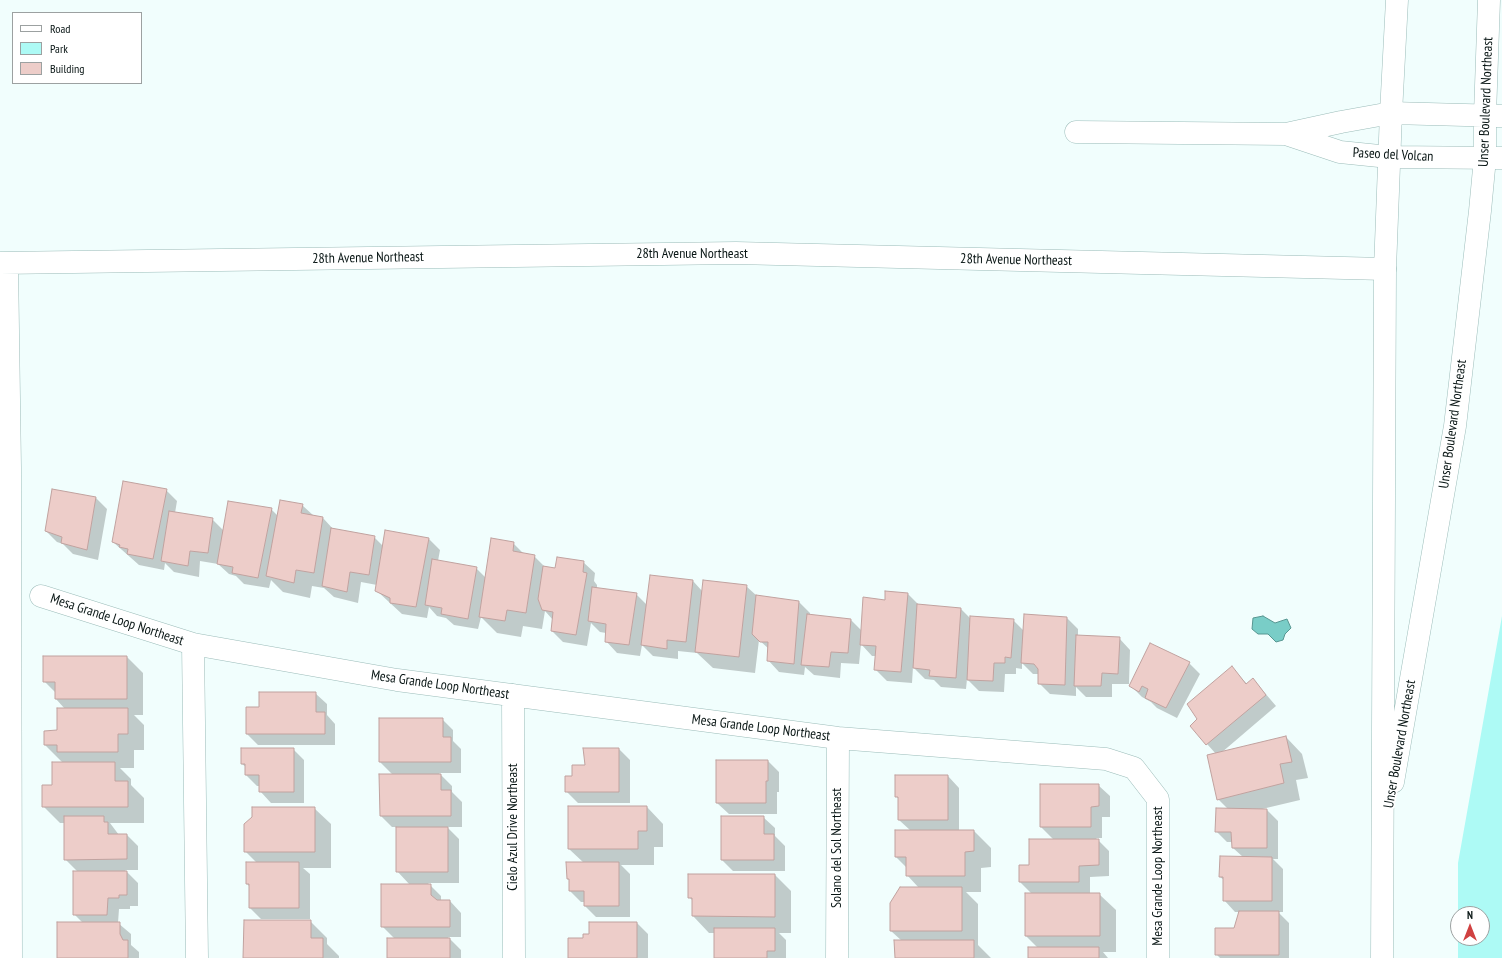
<!DOCTYPE html>
<style>
body{margin:0}
#map{position:relative;width:1502px;height:958px;overflow:hidden;background:#f1fefd;font-family:"PT Sans Narrow",sans-serif}
canvas{display:block}
.legend{position:absolute;left:12px;top:12px;width:130px;height:72px;box-sizing:border-box;background:#fff;border:1px solid #9ca1a1;margin:0;padding:5px 7px;list-style:none;font-size:12px;color:#081514}
.legend li{display:flex;align-items:center;gap:8px;height:20px}
.legend b{width:20px;border:1px solid #9ca1a1}
.north{position:absolute;left:1450px;top:906px;width:40px;height:40px;box-sizing:border-box;background:#fff;border:1px solid #9ca1a1;border-radius:50%;rotate:0deg;font-size:11px;font-weight:700;line-height:16px;text-align:center;color:#081514}
.north::after{content:'';display:block;margin:auto;width:14px;height:18px;background:#d04141;clip-path:polygon(50% 0,100% 100%,50% 72%,0 100%)}
</style>
<div id="map">
<canvas width="1502" height="958"></canvas>
<ul class="legend">
<li><b style="height:5px;background:#fff"></b>Road</li>
<li><b style="height:11px;background:#adfaf5"></b>Park</li>
<li><b style="height:11px;background:#edcdc9"></b>Building</li>
</ul>
<div class="north">N</div>
</div>
<script>
const g = document.querySelector('canvas').getContext('2d');
g.lineJoin = 'round';
function fillPath(path, color) { g.fillStyle = color; g.fill(path, 'evenodd'); }
const shape = rows => new Path2D(rows.map(r => 'M' + r).join(''));
function stroke(path, color, width, dash) { g.strokeStyle = color; g.lineWidth = width; g.lineCap = dash ? 'butt' : 'round'; g.setLineDash(dash || []); g.stroke(path); }
function label(font, color, halo, rows, align = 'center') {
  g.font = font + ' "PT Sans Narrow",sans-serif'; g.lineWidth = 3.5; g.setLineDash([]); g.textBaseline = 'middle'; g.strokeStyle = halo; g.fillStyle = color; for (const [text, x, y, turn = 0] of rows) {
    g.save(); g.translate(x, y); g.rotate((+turn || 0) * Math.PI / 180); g.textAlign = isNaN(turn) ? turn : align; if (halo) g.strokeText(text, 0, 0); g.fillText(text, 0, 0); g.restore();
  }
}
const green = shape([
 [1502,616,1502,958,1458,958,1458,916,1458,938,1482,938,1482,914,1458,914,1458,863]
]);
const water = shape([
 [1263,616,1275,623,1287,619,1291,628,1285,634,1283,640,1276,642,1268,634,1258,634,1252,629,1253,618,1263,616]
]);
const shadow = shape([
 [53,490,96,498,107,509,98,560,73,554,63,544,57,542,46,531],
 [166,490,177,501,175,513,212,519,223,530,271,509,278,516,302,505,314,516,323,518,334,530,374,537,383,546,429,539,440,550,438,561,476,568,486,578,513,543,525,555,534,556,545,567,556,569,583,562,595,573,594,581,597,585,597,589,636,594,647,605,693,581,703,592,746,586,757,596,799,602,810,613,810,615,851,620,862,631,886,601,907,593,919,605,961,609,971,619,1013,620,1024,631,1067,618,1078,629,1078,636,1119,638,1130,650,1129,684,1112,684,1112,697,1086,697,1076,687,1076,696,1050,694,1039,683,1039,674,1033,674,1022,663,1022,669,1016,668,1016,674,1005,674,1004,692,979,691,967,679,966,689,941,687,934,680,925,679,913,667,912,683,887,681,876,670,877,656,872,656,861,644,859,664,841,663,840,678,814,675,805,667,804,675,779,672,768,660,769,649,759,640,755,673,713,668,697,653,678,651,678,659,653,656,642,645,640,656,617,653,606,641,606,633,600,632,591,623,587,646,563,642,552,631,553,620,545,611,542,629,523,626,521,637,497,633,481,617,478,629,454,625,446,618,437,616,429,607,427,618,402,614,376,590,377,585,361,582,358,603,334,597,324,588,312,586,310,598,283,592,271,580,269,588,244,584,236,576,229,574,218,564,200,561,199,577,174,572,165,563,164,570,139,565,113,542],
 [127,657,143,673,143,715,134,715,144,725,144,750,134,750,134,768,120,768,131,779,131,785,144,798,144,823,110,823,119,835,127,835,138,846,138,870,125,870,138,883,138,906,130,906,130,909,119,909,118,923,131,934,131,945,139,952,139,958,58,958,83,923,74,914,78,872,65,859,65,823,60,823,43,806,63,763,45,745,58,731,65,709,56,699,56,693,44,681],
 [1189,663,1200,674,1177,718,1157,708,1151,702,1142,697,1131,686],
 [1232,668,1247,684,1253,679,1276,706,1221,753,1286,737,1302,754,1308,778,1296,780,1300,800,1262,809,1267,810,1278,821,1278,859,1273,859,1283,869,1283,912,1278,912,1289,923,1289,958,1220,958,1216,954,1234,929,1239,912,1235,912,1224,900,1224,880,1220,877,1243,857,1233,848,1232,842,1227,842,1216,831,1228,809,1218,799,1216,754,1191,726,1198,719],
 [315,693,327,704,327,715,335,724,335,745,258,745,247,734,260,708],
 [380,719,442,719,453,730,453,741,461,749,461,773,439,773,452,786,452,792,462,802,462,827,447,827,459,839,459,883,428,883,441,896,441,901,450,901,461,913,461,937,448,937,461,950,461,958,388,958,395,939,382,926,410,885,397,871,397,827,392,827,381,816,380,775,393,775,380,762],
 [293,749,304,760,304,803,271,803,260,791,260,786,257,786,246,775,246,767,242,764],
 [619,749,630,760,630,803,578,803,566,791,573,777,586,766],
 [768,761,779,772,779,792,777,792,777,814,729,814,717,803],
 [948,776,959,788,959,831,974,831,991,848,991,867,981,868,981,892,966,892,978,904,978,945,991,958,896,958,902,941,891,931,919,888,907,875,907,868,896,857,911,831,899,820,899,799,896,796],
 [1098,785,1110,796,1110,817,1102,817,1102,838,1096,838,1109,851,1109,876,1090,877,1090,894,1099,894,1116,910,1116,952,1103,952,1108,958,1029,958,1038,948,1026,936,1032,894,1020,882,1030,866,1054,840,1041,827],
 [647,807,663,824,663,847,654,847,654,865,621,865,630,874,630,917,596,917,585,906,585,902,581,902,570,891,570,881,568,879,584,863,569,849],
 [314,808,331,824,331,868,303,868,310,874,310,919,261,919,250,908,250,887,247,884,257,863,245,851,253,818],
 [763,817,775,828,775,836,785,846,785,871,733,871,722,860],
 [775,875,791,891,791,933,779,933,786,940,786,958,715,958,715,933,709,933,693,916,693,901,689,897],
 [310,921,327,938,327,944,339,956,339,958,244,958],
 [637,923,648,934,648,958,569,958,584,939,590,935]
]);
const building = shape([
 [123,481,167,489,153,559,127,554,128,549,119,547,120,545,112,542,123,481],
 [52,489,96,497,87,550,61,543,62,537,45,531,52,489],
 [280,500,303,504,301,513,323,517,314,573,296,570,294,583,266,576,280,500],
 [228,501,272,508,258,578,232,573,233,567,217,564,228,501],
 [169,511,213,518,208,553,190,551,188,566,161,561,169,511],
 [331,528,375,536,369,575,350,572,347,592,322,586,331,528],
 [385,530,429,538,416,607,390,603,390,598,375,591,385,530],
 [491,538,514,542,513,551,535,555,526,613,507,610,505,621,479,617,491,538],
 [557,557,584,561,583,572,587,573,576,635,551,631,553,612,542,610,538,599,543,566,555,568,557,557],
 [432,559,477,567,468,619,441,614,442,608,425,605,432,559],
 [650,575,693,580,686,642,667,640,667,649,641,645,650,575],
 [703,580,747,585,739,657,695,652,703,580],
 [592,587,637,593,629,645,605,642,606,624,588,621,592,587],
 [885,591,908,593,901,672,874,670,876,646,860,645,863,597,885,600,885,591],
 [756,595,799,601,794,664,767,661,768,642,760,642,752,634,756,595],
 [917,604,961,608,956,678,929,676,930,670,913,668,917,604],
 [807,614,851,619,848,653,831,652,829,667,801,665,807,614],
 [1024,614,1067,617,1065,685,1038,684,1038,669,1034,664,1021,663,1024,614],
 [970,616,1014,619,1011,658,1005,657,1005,663,994,663,993,681,967,680,970,616],
 [1076,635,1120,637,1118,674,1102,673,1101,686,1074,686,1076,635],
 [1150,643,1190,662,1166,708,1145,698,1148,689,1142,686,1139,692,1129,686,1150,643],
 [43,656,127,656,127,699,55,699,55,682,43,682,43,656],
 [1232,666,1246,684,1253,678,1266,695,1206,745,1190,726,1197,719,1187,704,1232,666],
 [259,692,316,692,316,712,325,712,325,734,246,734,246,707,259,707,259,692],
 [57,708,128,708,128,734,118,734,118,752,57,752,57,745,44,745,44,731,57,730,57,708],
 [379,718,443,718,443,737,451,737,451,762,379,762,379,718],
 [1286,736,1292,762,1280,764,1284,783,1217,800,1207,755,1286,736],
 [241,748,294,748,294,792,259,792,259,775,245,775,245,764,241,764,241,748],
 [583,748,619,748,619,792,565,792,565,776,572,776,572,765,585,765,583,748],
 [716,760,768,760,768,781,766,781,766,803,716,803,716,760],
 [52,762,115,762,115,781,128,781,128,807,42,807,42,785,52,785,52,762],
 [379,774,441,774,441,790,451,790,451,816,380,816,379,774],
 [895,775,948,775,948,820,898,820,898,797,895,797,895,775],
 [1040,784,1099,784,1099,806,1091,807,1091,827,1040,827,1040,784],
 [568,806,647,806,647,831,638,831,638,849,568,849,568,806],
 [252,807,315,807,315,852,244,852,244,824,252,817,252,807],
 [1216,808,1267,809,1267,848,1232,848,1231,832,1215,832,1216,808],
 [64,816,104,816,104,822,108,822,108,834,127,834,127,859,64,860,64,816],
 [721,816,764,816,764,834,774,834,774,860,721,860,721,816],
 [396,827,448,827,448,872,396,872,396,827],
 [895,830,974,830,974,851,965,852,965,876,906,876,906,857,895,857,895,830],
 [1029,839,1099,839,1099,865,1079,866,1079,882,1019,882,1019,865,1029,865,1029,839],
 [1220,856,1272,857,1272,901,1223,901,1223,877,1219,877,1220,856],
 [246,862,299,862,299,908,249,908,249,884,246,884,246,862],
 [566,862,619,862,619,906,584,906,584,891,569,891,569,879,567,879,566,862],
 [73,871,127,871,127,895,119,895,119,898,108,898,107,915,73,915,73,871],
 [688,874,775,874,775,917,692,916,692,898,688,898,688,874],
 [381,884,431,884,431,895,437,900,450,900,450,927,381,927,381,884],
 [900,887,962,887,962,931,890,931,890,903,900,887],
 [1025,893,1100,893,1100,936,1025,936,1025,893],
 [1239,911,1279,911,1279,955,1215,955,1215,928,1234,928,1239,911],
 [244,920,311,920,311,938,323,938,323,958,243,958,244,920],
 [57,922,120,922,120,934,123,940,128,940,128,958,57,958,57,922],
 [589,922,637,922,637,958,568,958,568,938,583,938,583,934,589,934,589,922],
 [714,928,775,928,775,951,767,951,767,958,714,958,714,928],
 [387,938,450,938,450,958,387,958,387,938],
 [894,940,974,940,974,958,895,958,894,940],
 [1028,947,1099,947,1099,958,1028,958,1028,947]
]);
const street = shape([
 [1076,132,1286,134,1341,122,1391,113],
 [1286,134,1340,152,1389,157],
 [0,263,736,253,1385,269],
 [7,263,10,468,11,958],
 [41,596,193,644,397,680,838,738,1106,759,1134,768,1158,799,1158,958],
 [193,644,197,958],
 [513,695,514,958],
 [837,958,838,738]
]);
const secondary = shape([
 [1391,113,1397,0],
 [1485,115,1489,0]
]);
const primary = shape([
 [1389,157,1502,158],
 [1393,782,1455,426,1480,211,1485,158,1485,115],
 [1382,958,1385,269,1391,113,1502,116]
]);
const streetNames = [
 ["Unser Boulevard Northeast",1486,102,-88],
 ["Paseo del Volcan",1393,155,3],
 ["28th Avenue Northeast",692,254],
 ["28th Avenue Northeast",368,258,-1],
 ["28th Avenue Northeast",1016,260,1],
 ["Unser Boulevard Northeast",1453,424,-82],
 ["Mesa Grande Loop Northeast",117,620,18],
 ["Mesa Grande Loop Northeast",440,685,8],
 ["Mesa Grande Loop Northeast",761,728,7],
 ["Unser Boulevard Northeast",1400,744,-80],
 ["Cielo Azul Drive Northeast",513,827,-90],
 ["Solano del Sol Northeast",837,848,-90],
 ["Mesa Grande Loop Northeast",1158,876,-90]
];
fillPath(green, '#adfaf5');
fillPath(water, '#79cdc7');
stroke(water, '#579691', 1);
fillPath(shadow, '#0003');
fillPath(building, '#edcdc9');
stroke(building, '#c0a29f', 1);
stroke(street, '#9bbcb9', 23);
stroke(secondary, '#9bbcb9', 23);
stroke(primary, '#9bbcb9', 23);
stroke(street, '#fff', 22);
stroke(secondary, '#fff', 22);
stroke(primary, '#fff', 22);
label('14px', '#081514', '#fff', streetNames);
</script>
